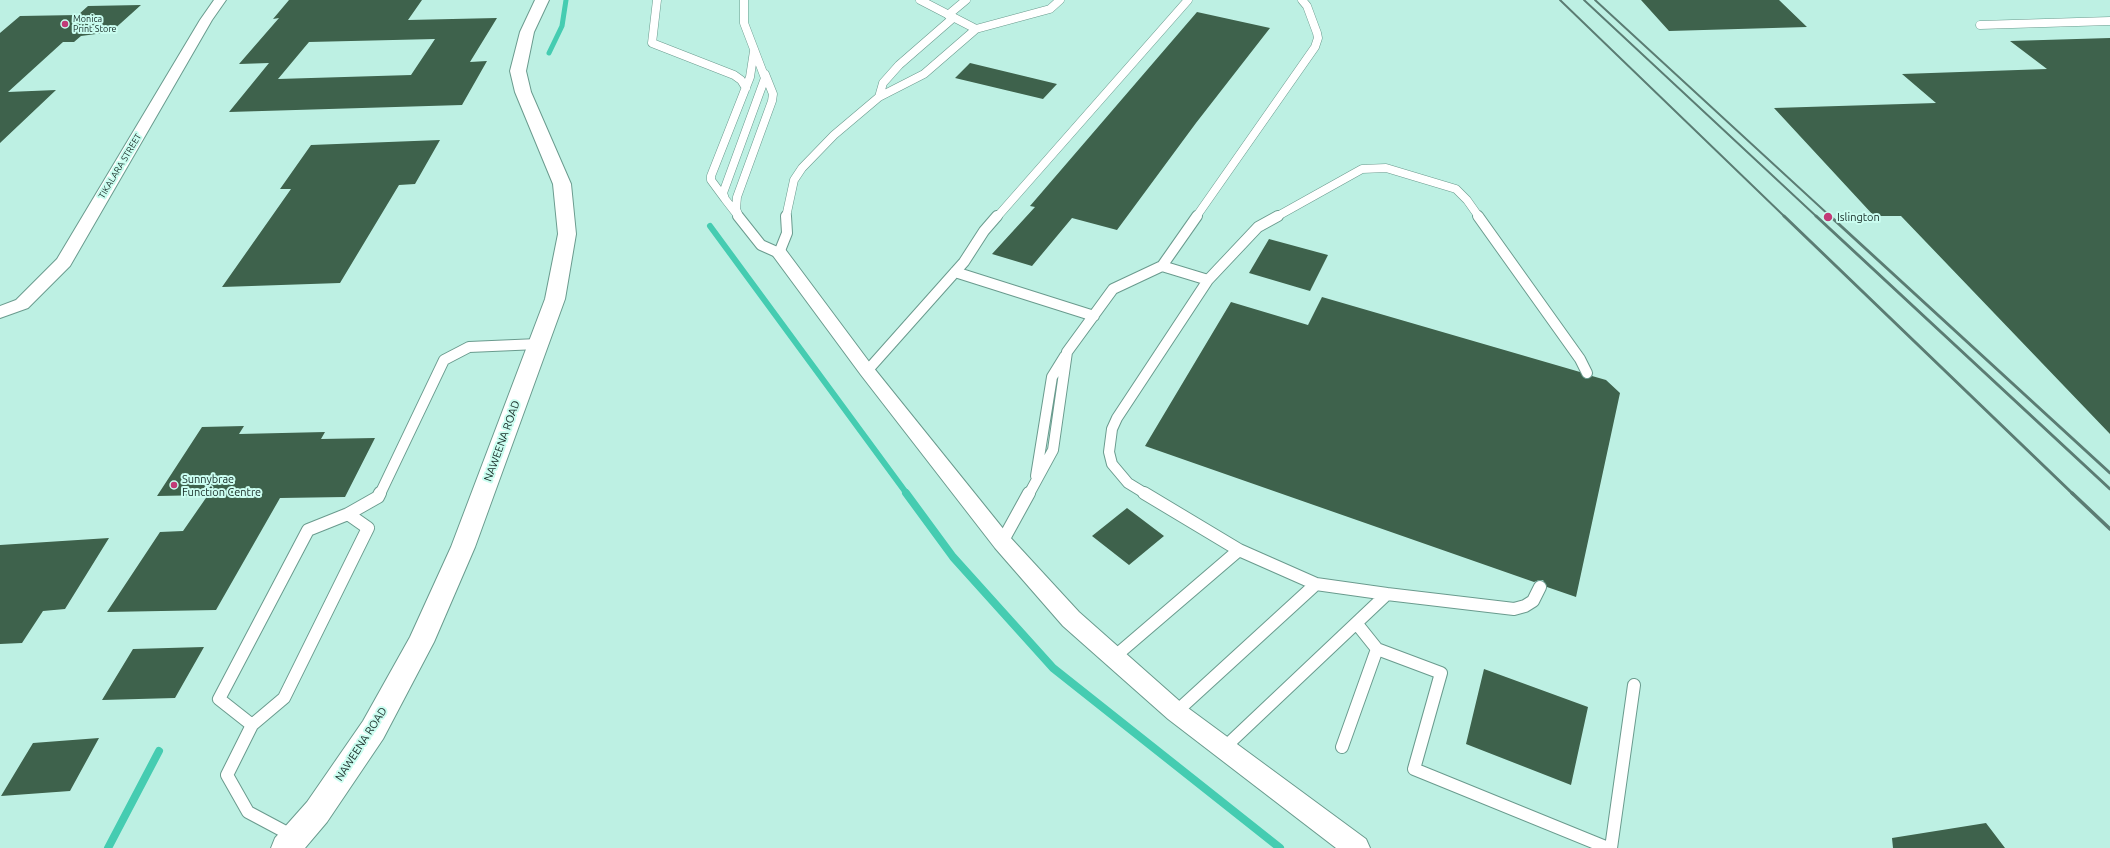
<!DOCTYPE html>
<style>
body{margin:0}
canvas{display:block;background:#bdf0e3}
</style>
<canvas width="2110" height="848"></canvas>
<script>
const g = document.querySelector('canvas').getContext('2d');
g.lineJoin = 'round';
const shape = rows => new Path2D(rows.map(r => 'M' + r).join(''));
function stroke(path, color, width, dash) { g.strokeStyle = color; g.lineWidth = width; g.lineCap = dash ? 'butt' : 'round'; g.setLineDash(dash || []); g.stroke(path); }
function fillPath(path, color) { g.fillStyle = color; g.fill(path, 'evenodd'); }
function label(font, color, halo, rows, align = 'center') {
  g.font = font + ' Ubuntu,sans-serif'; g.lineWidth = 4; g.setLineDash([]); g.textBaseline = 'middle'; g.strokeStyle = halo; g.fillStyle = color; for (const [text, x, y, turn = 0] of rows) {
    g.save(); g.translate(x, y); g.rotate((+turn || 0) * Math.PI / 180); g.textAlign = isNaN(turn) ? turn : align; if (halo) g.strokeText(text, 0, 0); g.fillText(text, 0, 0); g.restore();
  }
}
const streamFar2 = shape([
 [549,53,562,26,566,0]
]);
const streamFar1 = shape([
 [710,226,907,494]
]);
const stream = shape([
 [906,493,953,557,1053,668,1280,848],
 [108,848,159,751]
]);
const building = shape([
 [289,0,422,0,408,20,497,18,470,62,487,61,462,105,229,112,269,63,239,64,279,18,273,19],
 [435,39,411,75,278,79,309,42],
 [1641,0,1779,0,1807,27,1669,31],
 [141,5,111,32,81,36,74,42,63,42,8,92,56,90,0,143,0,33,20,16,78,15,88,6],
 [1197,12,1270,28,1196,123,1117,230,1072,218,1032,266,992,254,1035,207,1030,206],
 [2110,38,2110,434,1901,216,1874,216,1774,108,1936,103,1902,74,2047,69,2010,41],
 [970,63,1057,84,1043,99,955,78],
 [440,140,415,184,399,185,340,283,222,287,291,189,280,189,311,145],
 [1269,239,1328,255,1310,291,1249,273],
 [1322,297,1580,372,1586,379,1592,376,1606,380,1620,393,1576,597,1547,587,1543,580,1539,580,1534,582,1145,446,1231,302,1308,325],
 [244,426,239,434,325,432,321,439,375,438,345,497,280,498,216,610,107,612,160,532,183,531,208,495,157,496,202,427],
 [1127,508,1164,536,1129,565,1092,536],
 [109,538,65,609,43,611,22,643,0,644,0,545],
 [204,647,175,698,102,700,133,649],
 [1484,669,1588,707,1571,785,1466,744],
 [99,738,70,791,1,796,33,743],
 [1986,823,2005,848,1893,848,1892,838]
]);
const serviceFar2 = shape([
 [657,0,652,43,734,75,741,80,746,88],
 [920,0,976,29],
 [948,15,966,0],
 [1980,25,2110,21],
 [879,97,883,83,899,65,953,18],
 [725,199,711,180,711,176,750,77,754,51],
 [738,214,736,209,737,197,772,101,773,94,765,74],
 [739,217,725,199,723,193,765,78,744,23,744,0],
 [786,217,794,180,802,168,834,135,879,97,924,74,976,29,1050,9,1060,0],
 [997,217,1188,0],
 [1196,217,1315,47,1318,38,1317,33,1307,6,1302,0],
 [1276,217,1362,169,1386,168,1456,189,1467,200,1479,217]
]);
const serviceFar1 = shape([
 [738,216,761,245,779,253,787,233,786,216],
 [1478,216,1580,359,1587,373],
 [1162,266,1208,280],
 [955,272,1094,316],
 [867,371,964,262,984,231,997,216],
 [1036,476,1052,377,1065,356],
 [380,494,444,360,469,347,538,344],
 [1029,494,1053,450,1067,352,1113,289,1162,266,1197,216],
 [1146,494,1128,483,1112,464,1109,452,1112,429,1117,418,1208,280,1258,227,1278,216]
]);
const service = shape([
 [348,514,378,497,380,493],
 [348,514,368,528,284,698,252,725,219,699,308,530,348,514],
 [1002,542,1029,493],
 [1239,550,1316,584,1387,594],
 [1377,649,1441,673,1414,769,1608,848],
 [1113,658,1239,550,1144,493],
 [1176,712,1316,584],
 [252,725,227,775,248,812,293,836],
 [1342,747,1377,649,1357,624],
 [1224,748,1387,594,1514,609,1525,606,1533,601,1540,587],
 [1611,848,1634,685]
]);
const minor = shape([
 [214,0,226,0,212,20,70,266,28,308,0,318,0,306,16,300,57,259,200,20,214,0],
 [779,248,785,249,873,367,1009,536,1079,612,1184,705,1366,839,1370,848,1336,848,1168,719,1063,626,995,548,861,375,771,253,773,249,779,248]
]);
const tertiary = shape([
 [535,0,549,0,534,32,526,71,531,92,571,184,576,234,565,299,475,547,434,642,383,739,327,822,305,848,271,848,275,838,307,802,363,721,410,637,451,547,545,299,558,234,553,184,515,92,510,71,520,32,535,0]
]);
const railFar2 = shape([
 [1560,0,1785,217],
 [1584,0,1817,217],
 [1595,0,1831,217]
]);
const railFar1 = shape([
 [1784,216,2073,494],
 [1816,216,2110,489],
 [1830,216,2110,473]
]);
const rail = shape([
 [2072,493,2110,529]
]);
const markers = [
 [65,24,4,"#c23a77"],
 [1828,217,5,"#c23a77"],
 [174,485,4,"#c23a77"]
];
const farPoinames = [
 ["Monica",73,19],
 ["Print Store",73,29]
];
const farStreetnames = [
 ["TIKALARA STREET",120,166,-59]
];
const poiNames = [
 ["Islington",1837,217],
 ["Sunnybrae",182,479],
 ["Function Centre",182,492]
];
const streetNames = [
 ["NAWEENA ROAD",502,441,-70],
 ["NAWEENA ROAD",361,744,-57]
];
stroke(streamFar2, '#45ccb1', 5);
stroke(streamFar1, '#45ccb1', 6);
stroke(stream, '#45ccb1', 8);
fillPath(building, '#3e624c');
stroke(serviceFar2, '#6a9b8e', 9);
stroke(serviceFar1, '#6a9b8e', 12);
stroke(service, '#6a9b8e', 14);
stroke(minor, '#6a9b8e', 2);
stroke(tertiary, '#6a9b8e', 2);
stroke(serviceFar2, '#fff', 8);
stroke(serviceFar1, '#fff', 10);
stroke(service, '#fff', 12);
fillPath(minor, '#fff');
fillPath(tertiary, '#fff');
stroke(railFar2, '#5b7c73', 2);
stroke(railFar1, '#5b7c73', 3);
stroke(rail, '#5b7c73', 3.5);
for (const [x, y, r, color] of markers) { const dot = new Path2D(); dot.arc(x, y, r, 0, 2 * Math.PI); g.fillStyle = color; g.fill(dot); stroke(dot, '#cafdf0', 1.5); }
label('9px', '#182c27', '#cafdf0', farPoinames, 'left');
label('9px', '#182c27', '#cafdf0', farStreetnames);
label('11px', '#182c27', '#cafdf0', poiNames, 'left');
label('11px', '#182c27', '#cafdf0', streetNames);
</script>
